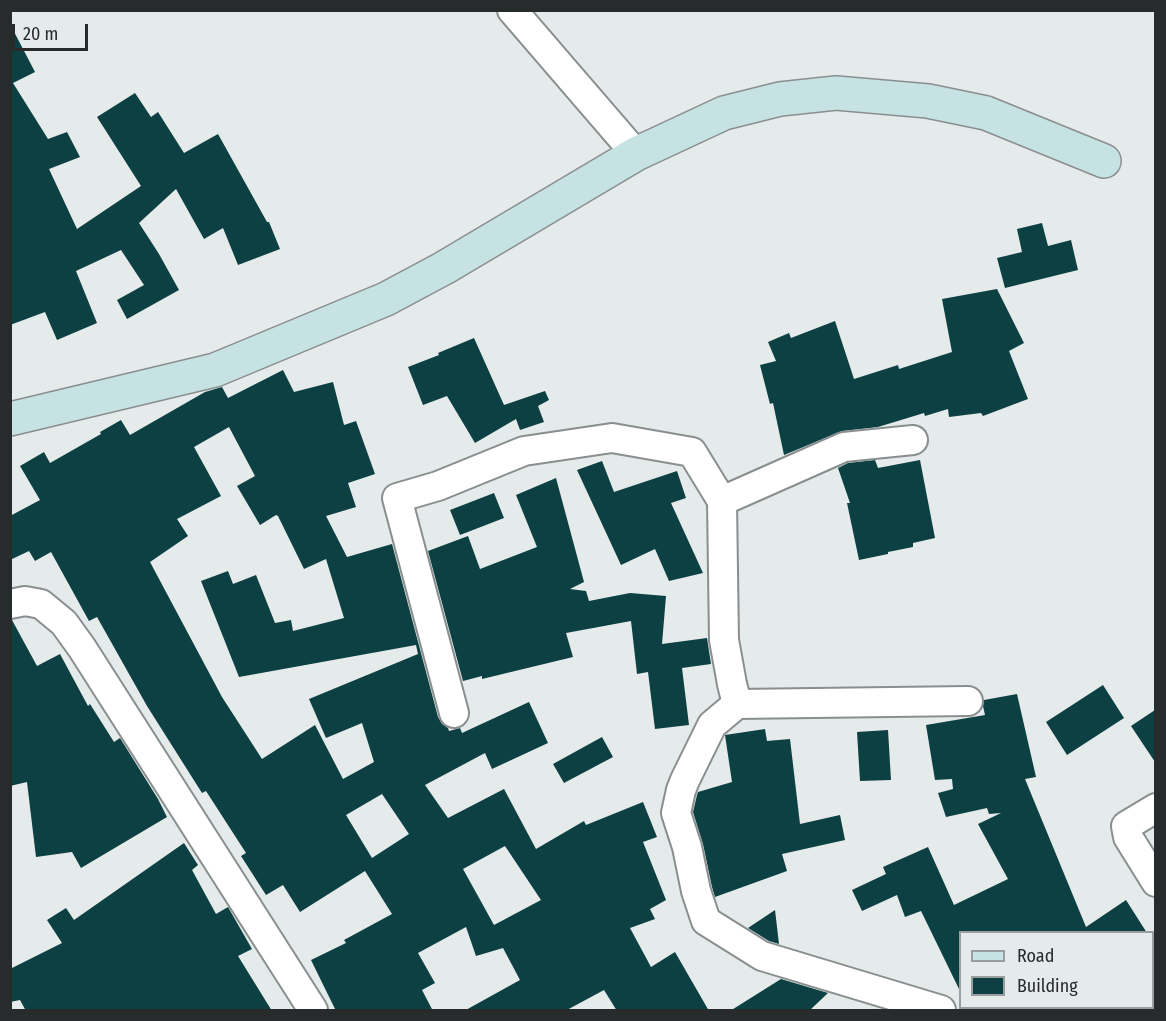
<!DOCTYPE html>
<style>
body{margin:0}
#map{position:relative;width:1166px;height:1021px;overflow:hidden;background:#e5eaea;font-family:"Fira Sans Condensed",sans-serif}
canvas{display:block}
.frame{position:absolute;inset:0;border:12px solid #282b2b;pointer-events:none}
.legend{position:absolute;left:959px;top:931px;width:195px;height:78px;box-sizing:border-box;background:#e5eaea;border:2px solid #999e9e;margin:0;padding:8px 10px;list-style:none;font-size:18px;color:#282b2b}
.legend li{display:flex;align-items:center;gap:12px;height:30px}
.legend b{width:30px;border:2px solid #999e9e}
.scale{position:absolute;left:12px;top:24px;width:76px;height:27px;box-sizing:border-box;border:3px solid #282b2b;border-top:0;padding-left:8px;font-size:18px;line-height:21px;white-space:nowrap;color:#282b2b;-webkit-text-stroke:4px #e5eaea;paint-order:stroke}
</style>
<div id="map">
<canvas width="1166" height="1021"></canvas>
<div class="frame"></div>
<ul class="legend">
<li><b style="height:8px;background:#c7e2e3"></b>Road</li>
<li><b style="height:16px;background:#0c4042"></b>Building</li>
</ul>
<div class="scale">20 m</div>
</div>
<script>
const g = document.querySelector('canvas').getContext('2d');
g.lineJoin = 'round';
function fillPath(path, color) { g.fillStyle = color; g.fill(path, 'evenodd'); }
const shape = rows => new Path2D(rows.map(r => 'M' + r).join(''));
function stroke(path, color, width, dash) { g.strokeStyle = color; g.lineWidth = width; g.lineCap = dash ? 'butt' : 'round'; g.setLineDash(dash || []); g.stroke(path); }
const building = shape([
 [10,24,35,72,13,83,48,139,67,132,80,157,49,169,77,229,141,186,97,117,135,93,151,117,158,112,184,153,218,134,267,222,269,222,280,249,238,265,223,228,204,239,176,189,139,223,159,254,179,290,127,319,117,300,144,285,121,250,76,271,97,323,57,340,45,312,10,325],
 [1042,223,1048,246,1071,240,1078,270,1005,288,997,258,1022,252,1017,229],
 [997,289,1024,343,1009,351,1028,399,983,416,981,413,949,417,948,409,925,416,924,413,878,427,842,431,784,455,773,403,770,404,760,365,776,361,768,342,789,333,791,338,835,321,854,379,898,365,899,369,952,352,942,299],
 [474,338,504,405,545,391,549,400,538,406,544,422,520,430,516,419,475,443,447,396,423,405,408,367,439,355,438,353],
 [283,370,294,392,333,382,344,425,356,421,375,474,348,483,356,507,326,516,347,557,392,544,438,717,442,724,448,728,449,731,460,728,462,733,529,702,548,743,492,769,485,753,425,785,448,818,504,789,536,849,584,821,586,825,643,802,657,837,643,842,666,900,650,909,655,919,630,928,651,967,675,952,709,1011,617,1011,604,990,565,1011,464,1011,520,980,503,948,476,956,466,927,418,953,435,983,422,990,433,1011,336,1011,311,960,346,943,344,940,392,914,365,871,300,912,283,885,266,895,241,856,246,853,206,791,202,793,147,706,97,617,89,621,51,552,35,561,29,551,10,560,10,516,40,500,20,466,44,452,50,463,101,434,100,432,121,420,130,435,205,392,222,387,228,398],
 [229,427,255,476,237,486,260,525,276,515,278,516,304,569,326,559,344,618,293,631,291,620,275,623,256,575,233,584,228,571,201,581,239,677,416,645,418,654,309,699,326,738,362,723,374,762,343,779,315,725,262,759,222,697,150,562,188,536,177,519,221,496,194,447],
 [382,794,409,834,372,858,346,815],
 [505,846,541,900,494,925,463,869],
 [875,460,878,468,920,460,935,538,913,543,913,547,888,552,888,554,859,560,847,503,850,503,838,468,848,463],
 [602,461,614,492,677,471,686,498,671,503,703,573,669,581,655,549,621,565,577,470],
 [556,478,584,582,570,589,586,591,589,601,630,593,666,596,662,644,707,638,711,664,682,668,689,725,655,729,648,672,637,674,631,621,566,633,573,657,482,679,482,676,463,681,428,551,468,536,480,569,537,547,516,495],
 [494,493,504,518,460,535,450,510],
 [10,620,12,620,37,666,60,654,88,706,90,704,114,742,120,738,158,799,167,817,81,868,72,852,36,857,27,782,10,786],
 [1103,685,1124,718,1067,755,1046,722],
 [1017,694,1036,777,1025,779,1086,927,1126,900,1147,933,960,933,960,991,921,911,905,917,897,895,862,911,852,890,886,874,883,867,928,847,954,905,1008,879,978,824,1001,813,989,814,987,808,946,817,938,793,953,789,952,779,935,780,926,725,985,715,983,706,984,700],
 [1155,710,1155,762,1131,726],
 [765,729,767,741,790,739,800,824,840,815,845,840,782,854,787,871,715,897,712,887,703,844,693,812,697,795,698,792,732,782,725,735],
 [888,730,891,780,860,781,857,732],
 [602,737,613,757,564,783,553,764],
 [184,843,198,865,192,870,216,914,228,907,252,949,238,956,272,1011,26,1011,20,1000,10,1002,10,969,62,943,47,920,66,908,74,920],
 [775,910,779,944,769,941,748,928],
 [781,979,828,993,809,1011,730,1011]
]);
const street = shape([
 [512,10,636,154],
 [913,440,844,447,722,501,724,640,732,684,737,704,712,725,685,780,681,790,676,813,687,847,696,891,706,921,762,956,941,1010],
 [10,604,25,601,41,604,64,623,82,648,313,1010],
 [737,704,968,701],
 [454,713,397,498,438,486,524,451,612,438,692,452,722,501],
 [1156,808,1126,826,1128,837,1156,882]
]);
const secondary = shape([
 [10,419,215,370,386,299,444,268,636,154,724,113,780,99,836,93,928,101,986,113,1104,161]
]);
fillPath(building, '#0c4042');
stroke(street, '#898e8e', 32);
stroke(secondary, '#898e8e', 36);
stroke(street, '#fff', 28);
stroke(secondary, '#c7e2e3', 33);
</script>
